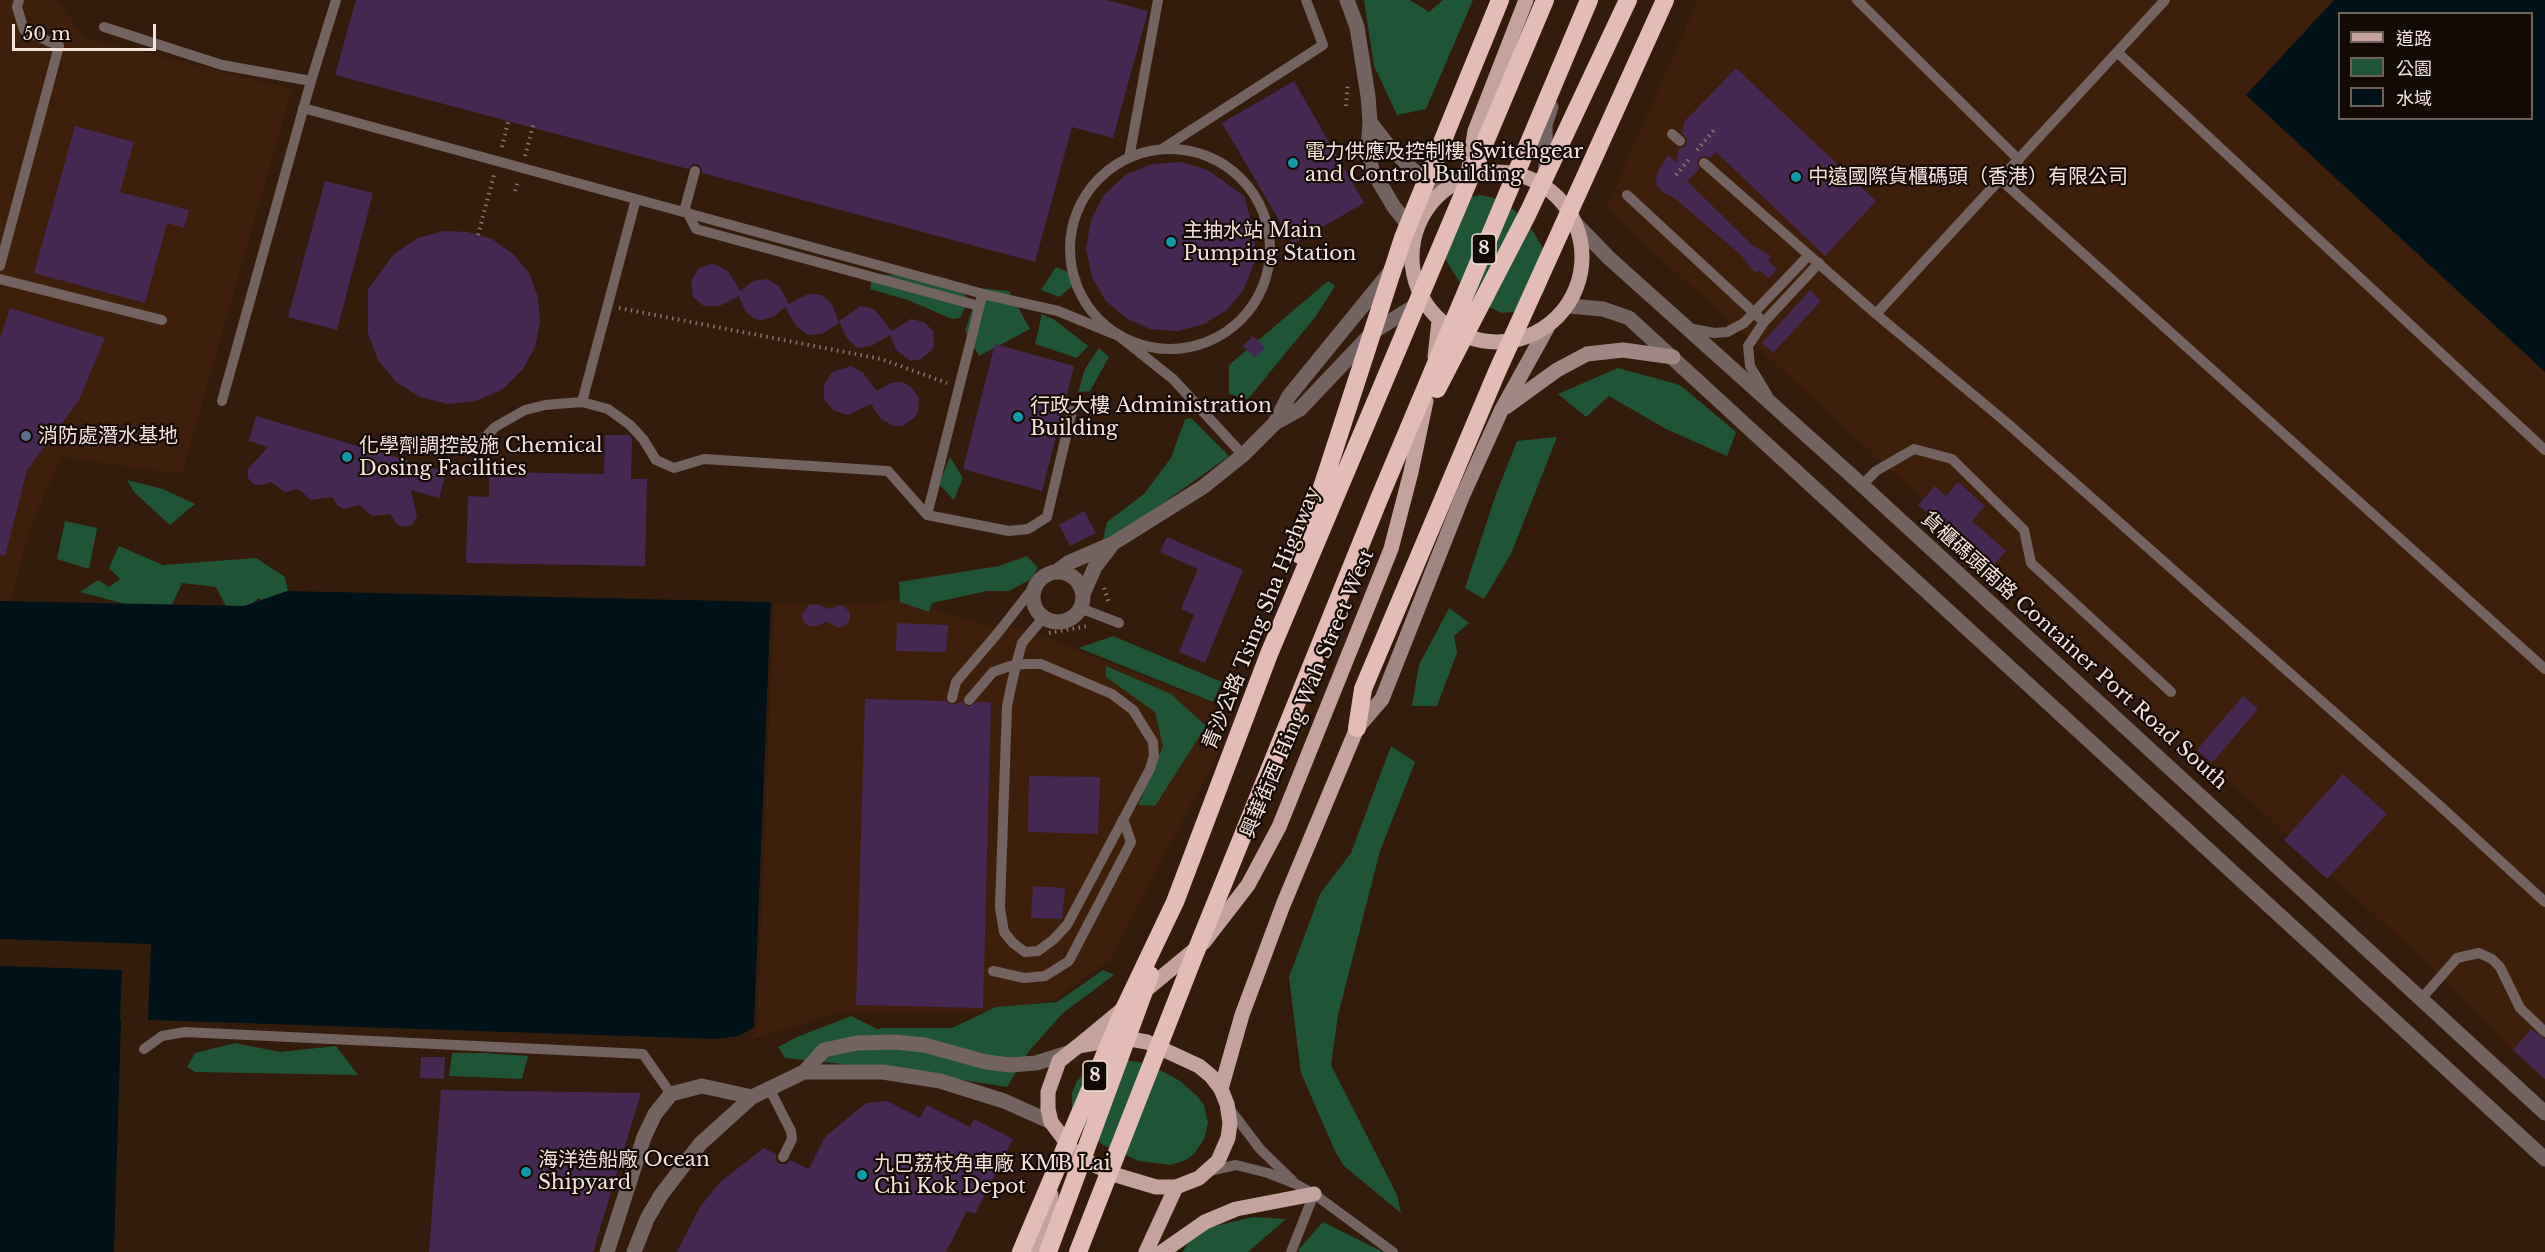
<!DOCTYPE html>
<meta charset="utf-8">
<style>
body{margin:0}
#map{position:relative;width:2545px;height:1252px;overflow:hidden;background:#341c0d;font-family:"Libre Baskerville","Noto Sans TC",serif}
canvas{display:block}
.legend{position:absolute;left:2338px;top:12px;width:195px;height:108px;box-sizing:border-box;background:#140a04;border:2px solid #6e6159;margin:0;padding:8px 10px;list-style:none;font-size:18px;color:#f4e3d9}
.legend li{display:flex;align-items:center;gap:12px;height:30px}
.legend b{width:30px;border:2px solid #6e6159}
.scale{position:absolute;left:12px;top:24px;width:144px;height:27px;box-sizing:border-box;border:3px solid #f4e3d9;border-top:0;padding-left:8px;font-size:18px;line-height:21px;white-space:nowrap;color:#f4e3d9;-webkit-text-stroke:4px #140a04;paint-order:stroke}
</style>
<div id="map">
<canvas width="2545" height="1252"></canvas>
<ul class="legend">
<li><b style="height:8px;background:#c4a39f"></b>道路</li>
<li><b style="height:16px;background:#1f5436"></b>公園</li>
<li><b style="height:16px;background:#001217"></b>水域</li>
</ul>
<div class="scale">50 m</div>
</div>
<script>
const g = document.querySelector('canvas').getContext('2d');
g.lineJoin = 'round';
function fillPath(path, color) { g.fillStyle = color; g.fill(path, 'evenodd'); }
const shape = rows => new Path2D(rows.map(r => 'M' + r).join(''));
function stroke(path, color, width, dash) { g.strokeStyle = color; g.lineWidth = width; g.lineCap = dash ? 'butt' : 'round'; g.setLineDash(dash || []); g.stroke(path); }
function label(font, color, halo, rows, align = 'center') {
  g.font = font + ' "Libre Baskerville","Noto Sans TC",serif'; g.lineWidth = 4.5; g.setLineDash([]); g.textBaseline = 'middle'; g.strokeStyle = halo; g.fillStyle = color; for (const [text, x, y, turn = 0] of rows) {
    g.save(); g.translate(x, y); g.rotate((+turn || 0) * Math.PI / 180); g.textAlign = isNaN(turn) ? turn : align; if (halo) g.strokeText(text, 0, 0); g.fillText(text, 0, 0); g.restore();
  }
}
const built = shape([
 [0,0,57,0,84,37,292,89,182,474,62,457,31,525,11,601,0,601],
 [1698,0,2545,0,2545,1080,2511,1050,2441,976,1606,208],
 [2340,14,2532,14,2532,118,2340,118],
 [895,600,990,626,1025,629,1213,704,1225,739,1110,960,1056,998,1024,1012,843,1011,750,1040,755,1031,773,603,859,604]
]);
const green = shape([
 [1364,0,1410,0,1429,12,1443,0,1473,0,1426,109,1397,115,1374,66],
 [1481,195,1499,199,1515,211,1534,233,1547,255,1550,273,1544,292,1538,300,1521,311,1502,313,1478,302,1459,281,1443,256,1469,197],
 [1056,267,1082,278,1059,297,1041,290],
 [873,274,947,278,969,299,960,318,952,319,908,300,870,289],
 [1328,281,1335,286,1316,316,1248,399,1229,394,1229,365],
 [979,288,1009,291,1030,329,979,356,965,331],
 [1042,314,1056,321,1088,346,1077,358,1035,344],
 [1099,348,1109,357,1090,391,1078,392,1085,369],
 [1618,368,1680,385,1736,432,1727,456,1666,429,1609,396,1586,417,1558,394],
 [1191,418,1229,456,1128,528,1103,540,1107,522,1144,494,1171,458,1185,419],
 [1557,437,1511,554,1484,599,1465,588,1495,497,1517,441],
 [950,457,963,478,954,500,939,484],
 [127,480,163,489,195,504,170,525,134,492],
 [65,521,97,528,89,569,57,559],
 [119,546,163,565,256,558,285,577,290,602,271,605,258,598,247,610,230,614,216,587,182,583,167,615,80,592,98,580,109,587,120,579,109,568],
 [1027,556,1038,568,1031,579,1009,591,987,591,932,603,929,612,900,602,899,582,999,566],
 [1449,608,1469,623,1454,636,1457,653,1437,706,1412,706,1419,665],
 [1113,636,1222,682,1213,702,1079,648],
 [1106,666,1171,694,1206,726,1155,806,1138,805,1163,746,1155,712,1106,677],
 [1391,746,1415,762,1380,851,1338,1015,1331,1065,1397,1195,1401,1213,1344,1166,1335,1151,1301,1073,1289,977,1320,894,1351,853],
 [1103,970,1114,975,1063,1013,1029,1051,1007,1087,963,1080,859,1070,861,1066,785,1058,778,1047,797,1037,851,1016,879,1030,880,1028,952,1028,996,1007,1057,1002],
 [235,1043,280,1052,336,1046,358,1075,195,1072,187,1067,195,1053],
 [452,1053,485,1053,528,1056,522,1079,449,1076],
 [1117,1059,1139,1062,1164,1072,1180,1081,1197,1096,1204,1105,1208,1123,1204,1139,1194,1154,1186,1160,1170,1165,1139,1161,1103,1145,1079,1125,1072,1107,1072,1093,1077,1081,1093,1065],
 [1253,1217,1286,1219,1248,1252,1183,1252,1189,1241,1207,1228],
 [1323,1222,1383,1252,1300,1252,1298,1250]
]);
const water = shape([
 [2334,0,2545,0,2545,372,2246,95],
 [2340,14,2532,14,2532,118,2340,118],
 [287,591,771,602,754,1027,739,1036,716,1039,121,1019,114,1252,0,1252,0,601,244,606]
]);
const pier = shape([
 [771,602,774,602,757,1027,754,1027],
 [0,939,151,944,148,1020,120,1019,122,970,0,966]
]);
const building = shape([
 [356,0,1107,0,1148,11,1113,138,1072,127,1035,262,702,173,702,169,698,164,693,164,688,169,335,75],
 [1736,68,1876,201,1825,256,1716,152,1710,158,1705,156,1699,158,1697,162,1699,169,1687,181,1752,245,1771,256,1768,261,1777,269,1769,278,1759,270,1755,273,1741,255,1673,197,1663,193,1656,184,1657,173,1668,155,1676,163,1679,148,1683,148,1687,143,1687,138,1682,133,1684,122],
 [1294,81,1364,203,1293,244,1222,123],
 [75,126,134,142,120,192,189,210,184,228,167,223,145,303,34,273],
 [1181,162,1208,170,1244,196,1255,236,1254,263,1244,289,1227,310,1204,324,1178,331,1150,329,1126,318,1105,300,1092,277,1086,249,1091,220,1104,195,1125,175,1152,164],
 [325,181,373,193,337,330,288,317],
 [443,231,468,232,492,239,513,254,529,273,538,297,540,322,535,347,523,369,503,389,476,401,448,404,420,397,396,382,378,360,368,333,368,289,394,254,418,238],
 [710,264,717,265,729,272,740,291,753,281,767,279,779,286,789,304,808,294,822,295,832,304,839,323,822,334,808,335,797,327,785,307,773,317,761,320,755,319,745,311,739,296,719,306,704,306,693,297,691,282,698,269],
 [1810,290,1821,301,1773,353,1762,343],
 [861,306,874,309,892,331,911,319,924,322,933,331,934,344,932,350,921,359,911,361,897,351,890,335,871,346,857,348,847,338,839,321],
 [10,308,105,338,78,402,27,470,5,556,0,555,0,339],
 [1253,336,1265,347,1255,358,1243,346],
 [995,344,1074,366,1042,491,963,469],
 [851,366,863,373,877,391,891,383,902,382,911,387,919,398,918,412,914,418,902,426,894,426,881,419,871,404,848,415,834,411,824,399,824,385,832,372],
 [256,416,446,472,439,498,411,490,417,517,412,525,404,527,397,525,390,514,372,516,359,505,344,509,338,506,332,497,311,500,298,489,285,492,271,482,262,485,253,484,248,478,248,469,268,447,249,441],
 [605,435,629,435,632,438,631,479,647,479,645,566,466,563,468,496,489,497,489,472,604,474],
 [1958,482,1985,506,1972,521,2006,551,1990,569,1918,505,1935,486,1946,496],
 [1084,511,1096,533,1070,546,1059,525],
 [1167,537,1243,570,1205,663,1179,652,1194,615,1181,609,1198,569,1160,552],
 [816,604,829,609,842,605,850,612,850,620,846,625,839,628,827,622,816,626,809,626,803,621,802,614,809,605],
 [897,623,948,625,946,652,896,651],
 [2243,696,2258,709,2212,763,2197,750],
 [865,699,945,701,951,705,962,702,968,707,977,702,991,702,983,1008,856,1005],
 [2343,774,2387,814,2327,879,2284,840],
 [1029,776,1100,777,1098,834,1028,832],
 [1033,886,1065,888,1062,919,1031,918],
 [2531,1029,2545,1039,2545,1079,2513,1050],
 [421,1057,445,1057,444,1079,420,1078],
 [441,1090,641,1093,593,1252,429,1252],
 [887,1101,920,1118,927,1105,970,1127,974,1119,1013,1139,975,1214,967,1211,946,1252,677,1252,700,1207,720,1182,764,1148,776,1154,776,1161,780,1164,787,1164,790,1160,809,1169,825,1137,866,1103]
]);
const path = shape([
 [1346,106,1348,82],
 [502,147,509,118],
 [1697,150,1714,130],
 [525,156,534,122],
 [1676,175,1690,158],
 [515,191,518,181],
 [478,235,494,175],
 [619,308,881,359,947,383],
 [1104,588,1109,603],
 [1049,633,1088,626]
]);
const service = shape([
 [1857,0,2019,160],
 [104,27,222,65,311,81],
 [2117,52,2545,450],
 [303,108,987,295,1058,311,1119,336,1173,379,1243,455],
 [1672,134,1680,141],
 [1162,149,1323,45,1306,0],
 '1070 249a100 100 0 1 1 200 0a100 100 0 1 1-200 0Z',
 [1129,158,1158,0],
 [1704,163,1876,314,2165,0],
 [695,171,685,208,696,229,979,306],
 [2001,180,2545,669],
 [1627,195,1764,322],
 [0,266,59,46,24,30,17,7,19,0],
 [0,279,162,320],
 [1876,314,2007,423,2439,805,2545,902],
 [1688,328,1714,333,1727,332,1744,323,1809,255],
 [1768,396,1750,366,1748,346,1764,322,1819,263],
 [222,401,311,81,336,0],
 [582,402,636,199],
 [480,443,495,427,525,410,545,405,582,402,608,409,630,425,643,439,656,460,674,468,704,459,888,471,927,515,1009,531,1028,529,1047,517,1072,411],
 [1862,485,1876,471,1914,449,1952,459,2024,530,2031,563,2171,692],
 [927,515,981,300],
 [1080,608,1119,623],
 [952,698,956,682,997,634,1037,583],
 [969,700,993,672,1007,667,1016,665,1026,664,1041,664,1112,694,1133,710,1153,742,1154,756,1150,769,1067,925,1053,940,1038,951,1025,952,1013,943,1004,932,1000,908,1007,706,1011,687,1016,665,1022,643,1043,618],
 [993,971,1024,978,1045,976,1069,961,1131,842,1123,819],
 [2422,998,2457,958,2479,953,2492,959,2500,967,2520,1008,2545,1032],
 [144,1049,162,1036,185,1032,643,1054,671,1094],
 [769,1088,791,1131,792,1139,783,1157],
 [1229,1108,1260,1149,1292,1180],
 [1209,1171,1236,1165,1268,1173,1296,1184,1314,1194,1393,1252],
 [1291,1252,1314,1194]
]);
const minor = shape([
 [1347,0,1357,27,1368,96,1370,122,1368,150,1372,170,1394,207,1415,233],
 [1370,122,1387,144,1414,171,1443,191],
 [1275,423,1300,409,1373,332,1421,302],
 [1056,572,1068,563,1112,544,1203,487,1243,455,1275,423,1289,396,1413,244],
 '1033 597a25 25 0 1 1 50 0a25 25 0 1 1-50 0Z',
 [1083,594,1095,567,1111,546],
 [607,1252,644,1137,655,1114,671,1094,702,1086,752,1097]
]);
const tertiary = shape([
 [1546,175,1545,125,1551,107],
 [1574,222,1609,258,1862,485,2545,1113],
 [1569,306,1603,309,1629,318,2545,1159],
 [804,1072,883,1072,940,1081,1004,1101,1051,1122],
 [634,1252,647,1219,661,1195,700,1144,752,1097,804,1072,824,1050,857,1043,895,1042,924,1045,986,1062,1010,1065,1036,1063,1068,1053]
]);
const secondary = shape([
 [1506,407,1557,370,1587,354,1623,350,1673,357],
 [1357,728,1382,699,1462,497,1501,411,1547,328]
]);
const primary = shape([
 [1469,168,1475,131,1526,0],
 '1412 257a85 85 0 1 1 170 0a85 85 0 1 1-170 0Z',
 [1435,357,1439,321],
 [1124,1038,1147,1042,1199,1066,1211,1076,1221,1089,1227,1104,1230,1123,1228,1138,1218,1161,1199,1178,1176,1187,1156,1187,1116,1175,1092,1164,1073,1151,1051,1122,1048,1109,1048,1092,1059,1061,1078,1046,1124,1038],
 [1078,1046,1204,942,1248,885,1279,827,1391,549,1411,472,1426,401],
 [1221,1089,1242,1015,1283,905,1357,728],
 [1033,1252,1046,1220,1051,1195],
 [1146,1252,1176,1187],
 [1162,1252,1205,1222,1236,1209,1314,1194]
]);
const motorway = shape([
 [1437,389,1528,213,1628,0],
 [1300,555,1403,238,1500,0],
 [1357,728,1363,689,1496,374,1665,0],
 [1021,1252,1125,1007,1175,902,1269,654,1545,0],
 [1048,1252,1150,975],
 [1078,1252,1194,956,1379,499,1589,0]
]);
const markers = [
 [1293,163,6,"#0f9aa8"],
 [1796,177,6,"#0f9aa8"],
 [1171,242,6,"#0f9aa8"],
 [1018,417,6,"#0f9aa8"],
 [26,436,6,"#5c6f8a"],
 [347,457,6,"#0f9aa8"],
 [526,1172,6,"#0f9aa8"],
 [862,1175,6,"#0f9aa8"]
];
const shields = [
 [1484,249,24],
 [1095,1076,24]
];
const shieldNames = [
 ["8",1484,249],
 ["8",1095,1076]
];
const poiNames = [
 ["電力供應及控制樓 Switchgear",1305,152],
 ["and Control Building",1305,175],
 ["中遠國際貨櫃碼頭（香港）有限公司",1808,177],
 ["主抽水站 Main",1183,231],
 ["Pumping Station",1183,254],
 ["行政大樓 Administration",1030,406],
 ["Building",1030,429],
 ["消防處潛水基地",38,436],
 ["化學劑調控設施 Chemical",359,446],
 ["Dosing Facilities",359,469],
 ["海洋造船廠 Ocean",538,1160],
 ["Shipyard",538,1183],
 ["九巴荔枝角車廠 KMB Lai",874,1164],
 ["Chi Kok Depot",874,1187]
];
const streetNames = [
 ["青沙公路 Tsing Sha Highway",1262,618,-68],
 ["貨櫃碼頭南路 Container Port Road South",2074,651,42],
 ["興華街西 Hing Wah Street West",1308,694,-67]
];
fillPath(built, '#3d1f0b');
fillPath(green, '#1f5436');
fillPath(water, '#001217');
fillPath(pier, '#341c0d');
fillPath(building, '#462953');
stroke(path, '#8b7669', 4, [1.5, 4.5]);
stroke(service, '#736361', 10);
stroke(minor, '#736361', 15);
stroke(tertiary, '#736361', 15);
stroke(secondary, '#a08784', 15);
stroke(primary, '#c4a39f', 15);
stroke(motorway, '#e4bcb7', 18);
for (const [x, y, r, color] of markers) { const dot = new Path2D(); dot.arc(x, y, r, 0, 2 * Math.PI); g.fillStyle = color; g.fill(dot); stroke(dot, '#140a04', 2); }
for (const [x, y, w] of shields) { const box = new Path2D(); box.roundRect(x - w / 2, y - 15, w, 30, 4.5); g.fillStyle = '#140a04'; g.fill(box); stroke(box, '#f4e3d9', 1.5); }
label('bold 18px', '#f4e3d9', null, shieldNames);
label('20px', '#f4e3d9', '#140a04', poiNames, 'left');
label('20px', '#f4e3d9', '#140a04', streetNames);
</script>
